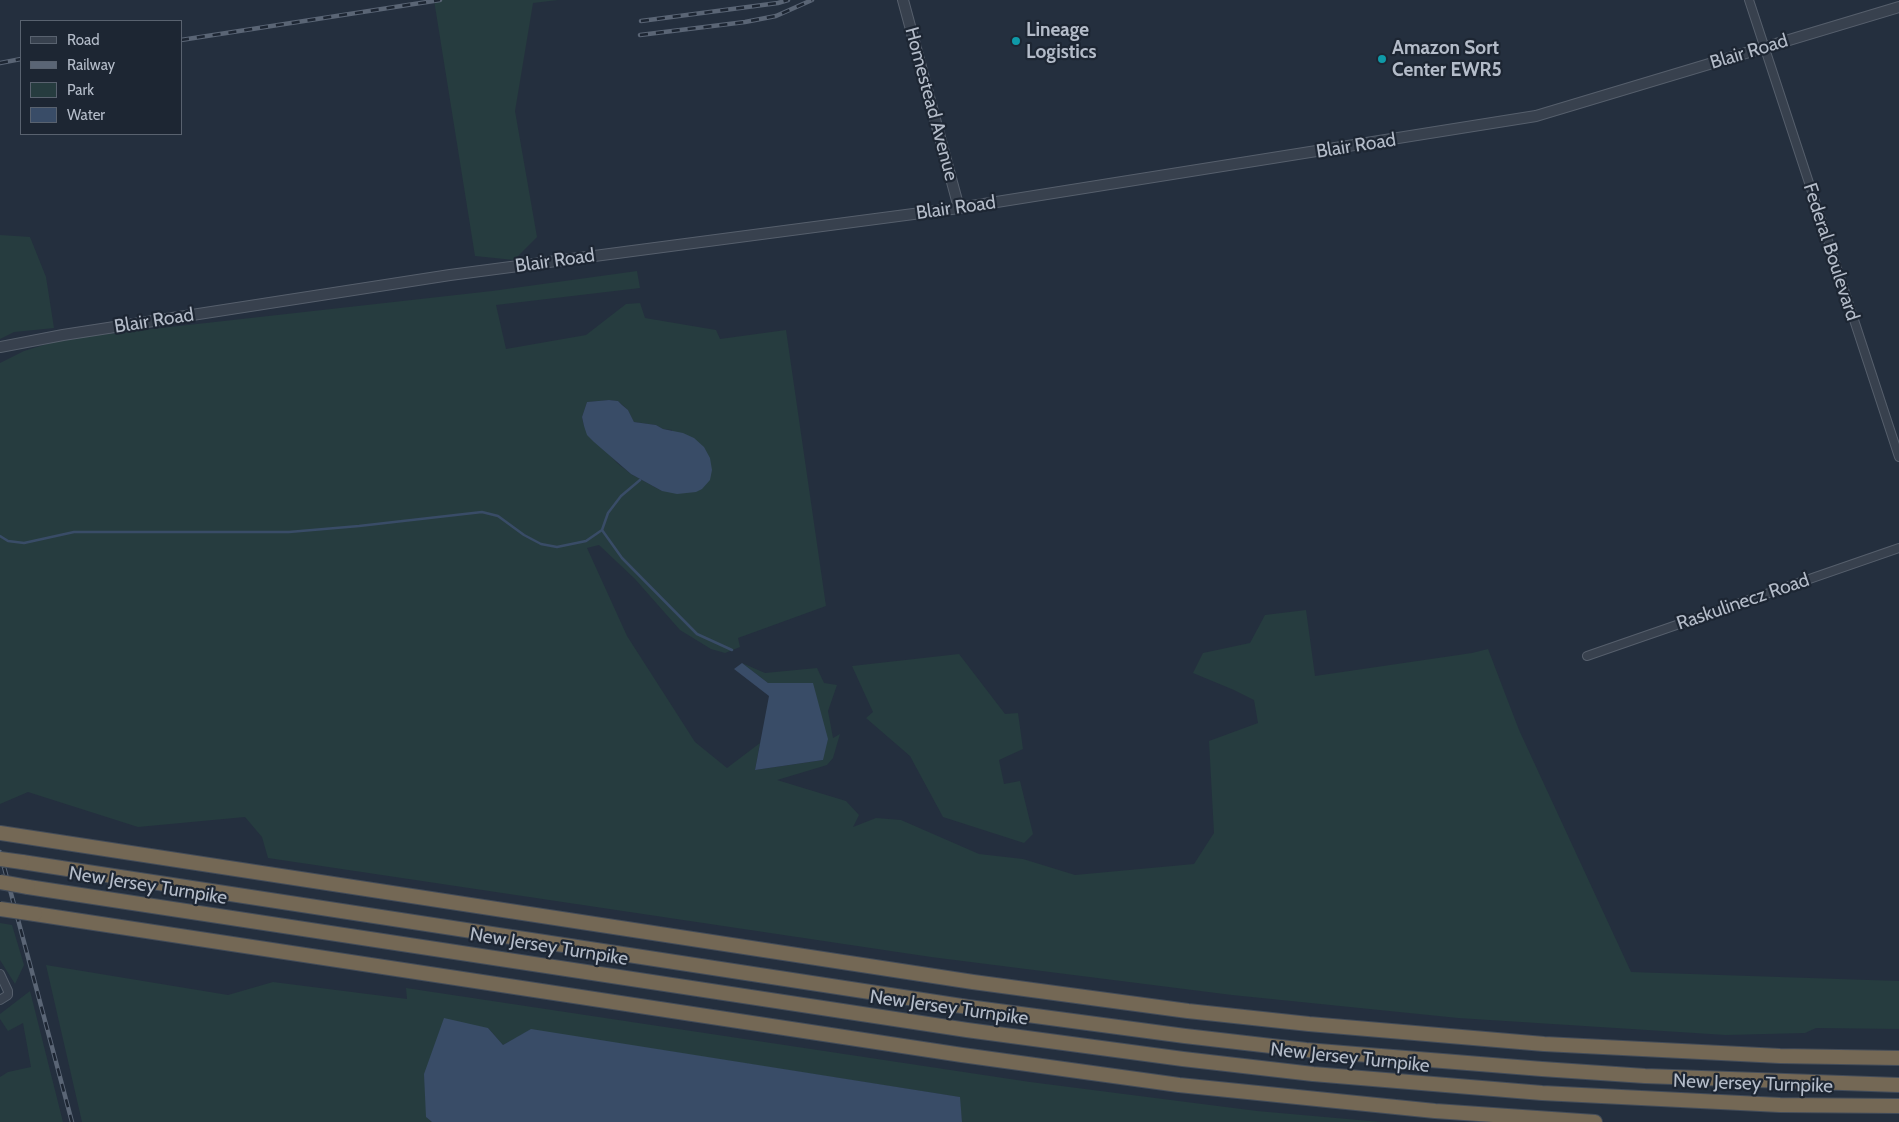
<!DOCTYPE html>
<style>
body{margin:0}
#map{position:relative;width:1899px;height:1122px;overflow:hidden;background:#242f3e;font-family:Cabin,sans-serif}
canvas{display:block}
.legend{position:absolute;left:20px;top:20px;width:162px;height:115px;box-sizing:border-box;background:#1d2633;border:1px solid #59626f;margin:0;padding:6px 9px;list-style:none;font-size:15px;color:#b4bcc9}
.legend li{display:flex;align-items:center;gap:10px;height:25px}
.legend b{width:25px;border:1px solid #59626f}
</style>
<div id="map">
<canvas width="1899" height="1122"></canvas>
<ul class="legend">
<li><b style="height:6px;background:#38414e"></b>Road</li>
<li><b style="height:6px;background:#5a6575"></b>Railway</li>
<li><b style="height:14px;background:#263c3f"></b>Park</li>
<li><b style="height:14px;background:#394c67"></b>Water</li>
</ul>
</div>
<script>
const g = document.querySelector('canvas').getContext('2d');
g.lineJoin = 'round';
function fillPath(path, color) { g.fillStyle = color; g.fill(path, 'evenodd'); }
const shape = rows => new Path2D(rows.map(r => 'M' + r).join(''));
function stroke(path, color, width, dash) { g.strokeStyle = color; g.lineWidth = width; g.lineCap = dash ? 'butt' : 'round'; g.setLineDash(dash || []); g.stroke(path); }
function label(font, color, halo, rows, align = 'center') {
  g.font = font + ' Cabin,sans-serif'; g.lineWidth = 4.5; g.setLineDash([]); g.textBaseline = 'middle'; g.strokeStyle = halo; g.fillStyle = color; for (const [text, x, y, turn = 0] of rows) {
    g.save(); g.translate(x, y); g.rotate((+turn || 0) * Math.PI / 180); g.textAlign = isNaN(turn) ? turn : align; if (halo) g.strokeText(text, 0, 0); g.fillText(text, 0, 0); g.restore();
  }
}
const green = shape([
 [434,0,558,0,533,3,515,111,537,237,514,260,475,256],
 [0,235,30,237,46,277,54,328,14,332,0,339],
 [637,271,640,288,496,305,506,349,586,335,626,304,640,303,645,318,716,330,720,339,786,330,826,606,738,638,740,647,725,653,711,649,680,630,635,579,599,545,587,548,627,636,695,742,727,768,760,743,755,770,823,760,768,683,742,663,765,673,817,668,824,683,837,685,828,711,833,738,840,734,833,758,827,765,777,780,846,801,859,815,853,827,876,818,901,820,979,854,1023,859,1075,875,1194,864,1214,833,1209,741,1258,723,1254,700,1234,690,1193,673,1203,653,1250,643,1265,615,1306,610,1315,676,1472,653,1488,649,1519,730,1631,972,1899,981,1899,1029,1816,1028,1805,1033,1726,1035,1458,1018,1232,995,931,957,268,858,262,837,245,817,138,827,28,792,0,804,0,363,24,351,63,339,492,291],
 [609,400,618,401,628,410,634,422,656,425,663,429,672,430,662,491,631,474,617,463,584,426,582,417,587,402],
 [959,654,1005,714,1018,713,1023,749,999,760,1004,784,1020,781,1033,834,1024,843,943,817,910,756,866,718,873,712,852,666],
 [0,923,12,925,24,965,15,984,0,960],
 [46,965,228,995,273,982,407,999,406,988,1030,1082,1257,1111,1381,1122,962,1122,959,1097,531,1030,503,1045,488,1028,426,1117,432,1122,82,1122],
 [30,991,63,1122,0,1122,0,1077,8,1072,31,1067,23,1023,8,1031,0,1019,0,1014]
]);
const water = shape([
 [609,400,618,401,622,405,628,410,634,422,656,425,663,429,683,433,694,438,704,447,710,458,712,470,710,480,702,489,696,492,677,494,662,491,631,474,594,442,587,435,584,426,582,417,587,402],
 [742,663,768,683,813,683,828,739,823,760,755,770,769,696,734,669],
 [444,1018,488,1028,503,1045,531,1029,960,1097,962,1122,432,1122,426,1117,424,1074]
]);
const stream = shape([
 [640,480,621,496,608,513,602,530,622,558,697,634,732,650],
 [0,536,8,541,24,543,74,532,289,532,359,526,482,512,498,516,524,535,541,544,557,547,586,541,602,530]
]);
const minor = shape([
 [1749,0,1899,457],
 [1587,656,1899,548],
 [0,974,8,991,8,995,0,1000]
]);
const tertiary = shape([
 [903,0,959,208],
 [0,347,63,335,450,275,959,208,1536,116,1899,7]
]);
const motorway = shape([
 [0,833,973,982,1188,1011,1309,1024,1544,1044,1780,1056,1899,1058],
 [22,862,968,1007,1185,1036,1306,1050,1542,1069,1645,1076,1899,1085],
 [28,887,967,1030,1183,1059,1313,1074,1542,1093,1780,1105,1899,1106],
 [35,914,962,1055,1179,1085,1435,1111,1595,1122]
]);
const rail = shape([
 [641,21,778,3,788,0],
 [640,35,745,22,776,16,812,0],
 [181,40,440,0],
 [0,63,21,59],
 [0,852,72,1122]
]);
const motorwayBridge = shape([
 [0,859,22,862],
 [0,882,28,887],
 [0,909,35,914]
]);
const markers = [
 [1016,41,5,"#0f9aa8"],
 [1382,59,5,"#0f9aa8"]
];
const poiNames = [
 ["Lineage",1026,30],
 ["Logistics",1026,52],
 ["Amazon Sort",1392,48],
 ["Center EWR5",1392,70]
];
const streetNames = [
 ["Blair Road",1749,52,-17],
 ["Homestead Avenue",931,104,75],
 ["Blair Road",1356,146,-9],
 ["Blair Road",956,208,-8],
 ["Federal Boulevard",1831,252,72],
 ["Blair Road",555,261,-8],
 ["Blair Road",154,321,-9],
 ["Raskulinecz Road",1743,602,-19],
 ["New Jersey Turnpike",148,886,9],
 ["New Jersey Turnpike",549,947,9],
 ["New Jersey Turnpike",949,1008,8],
 ["New Jersey Turnpike",1350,1058,6],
 ["New Jersey Turnpike",1753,1084,2]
];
fillPath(green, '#263c3f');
fillPath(water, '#394c67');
stroke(stream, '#394c67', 2.5);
stroke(minor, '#565f6c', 10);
stroke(tertiary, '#565f6c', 12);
stroke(motorway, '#434c59', 16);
stroke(minor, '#38414e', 8);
stroke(tertiary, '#38414e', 10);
stroke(motorway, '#746855', 14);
stroke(rail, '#5a6575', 4.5);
stroke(rail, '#1d2633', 2.5, [8]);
stroke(motorwayBridge, '#434c59', 16, []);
stroke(motorwayBridge, '#746855', 14);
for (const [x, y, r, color] of markers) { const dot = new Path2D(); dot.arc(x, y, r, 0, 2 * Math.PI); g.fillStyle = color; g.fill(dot); stroke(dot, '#1d2633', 2); }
label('bold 19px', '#b4bcc9', '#1d2633', poiNames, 'left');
label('19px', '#b4bcc9', '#1d2633', streetNames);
</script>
